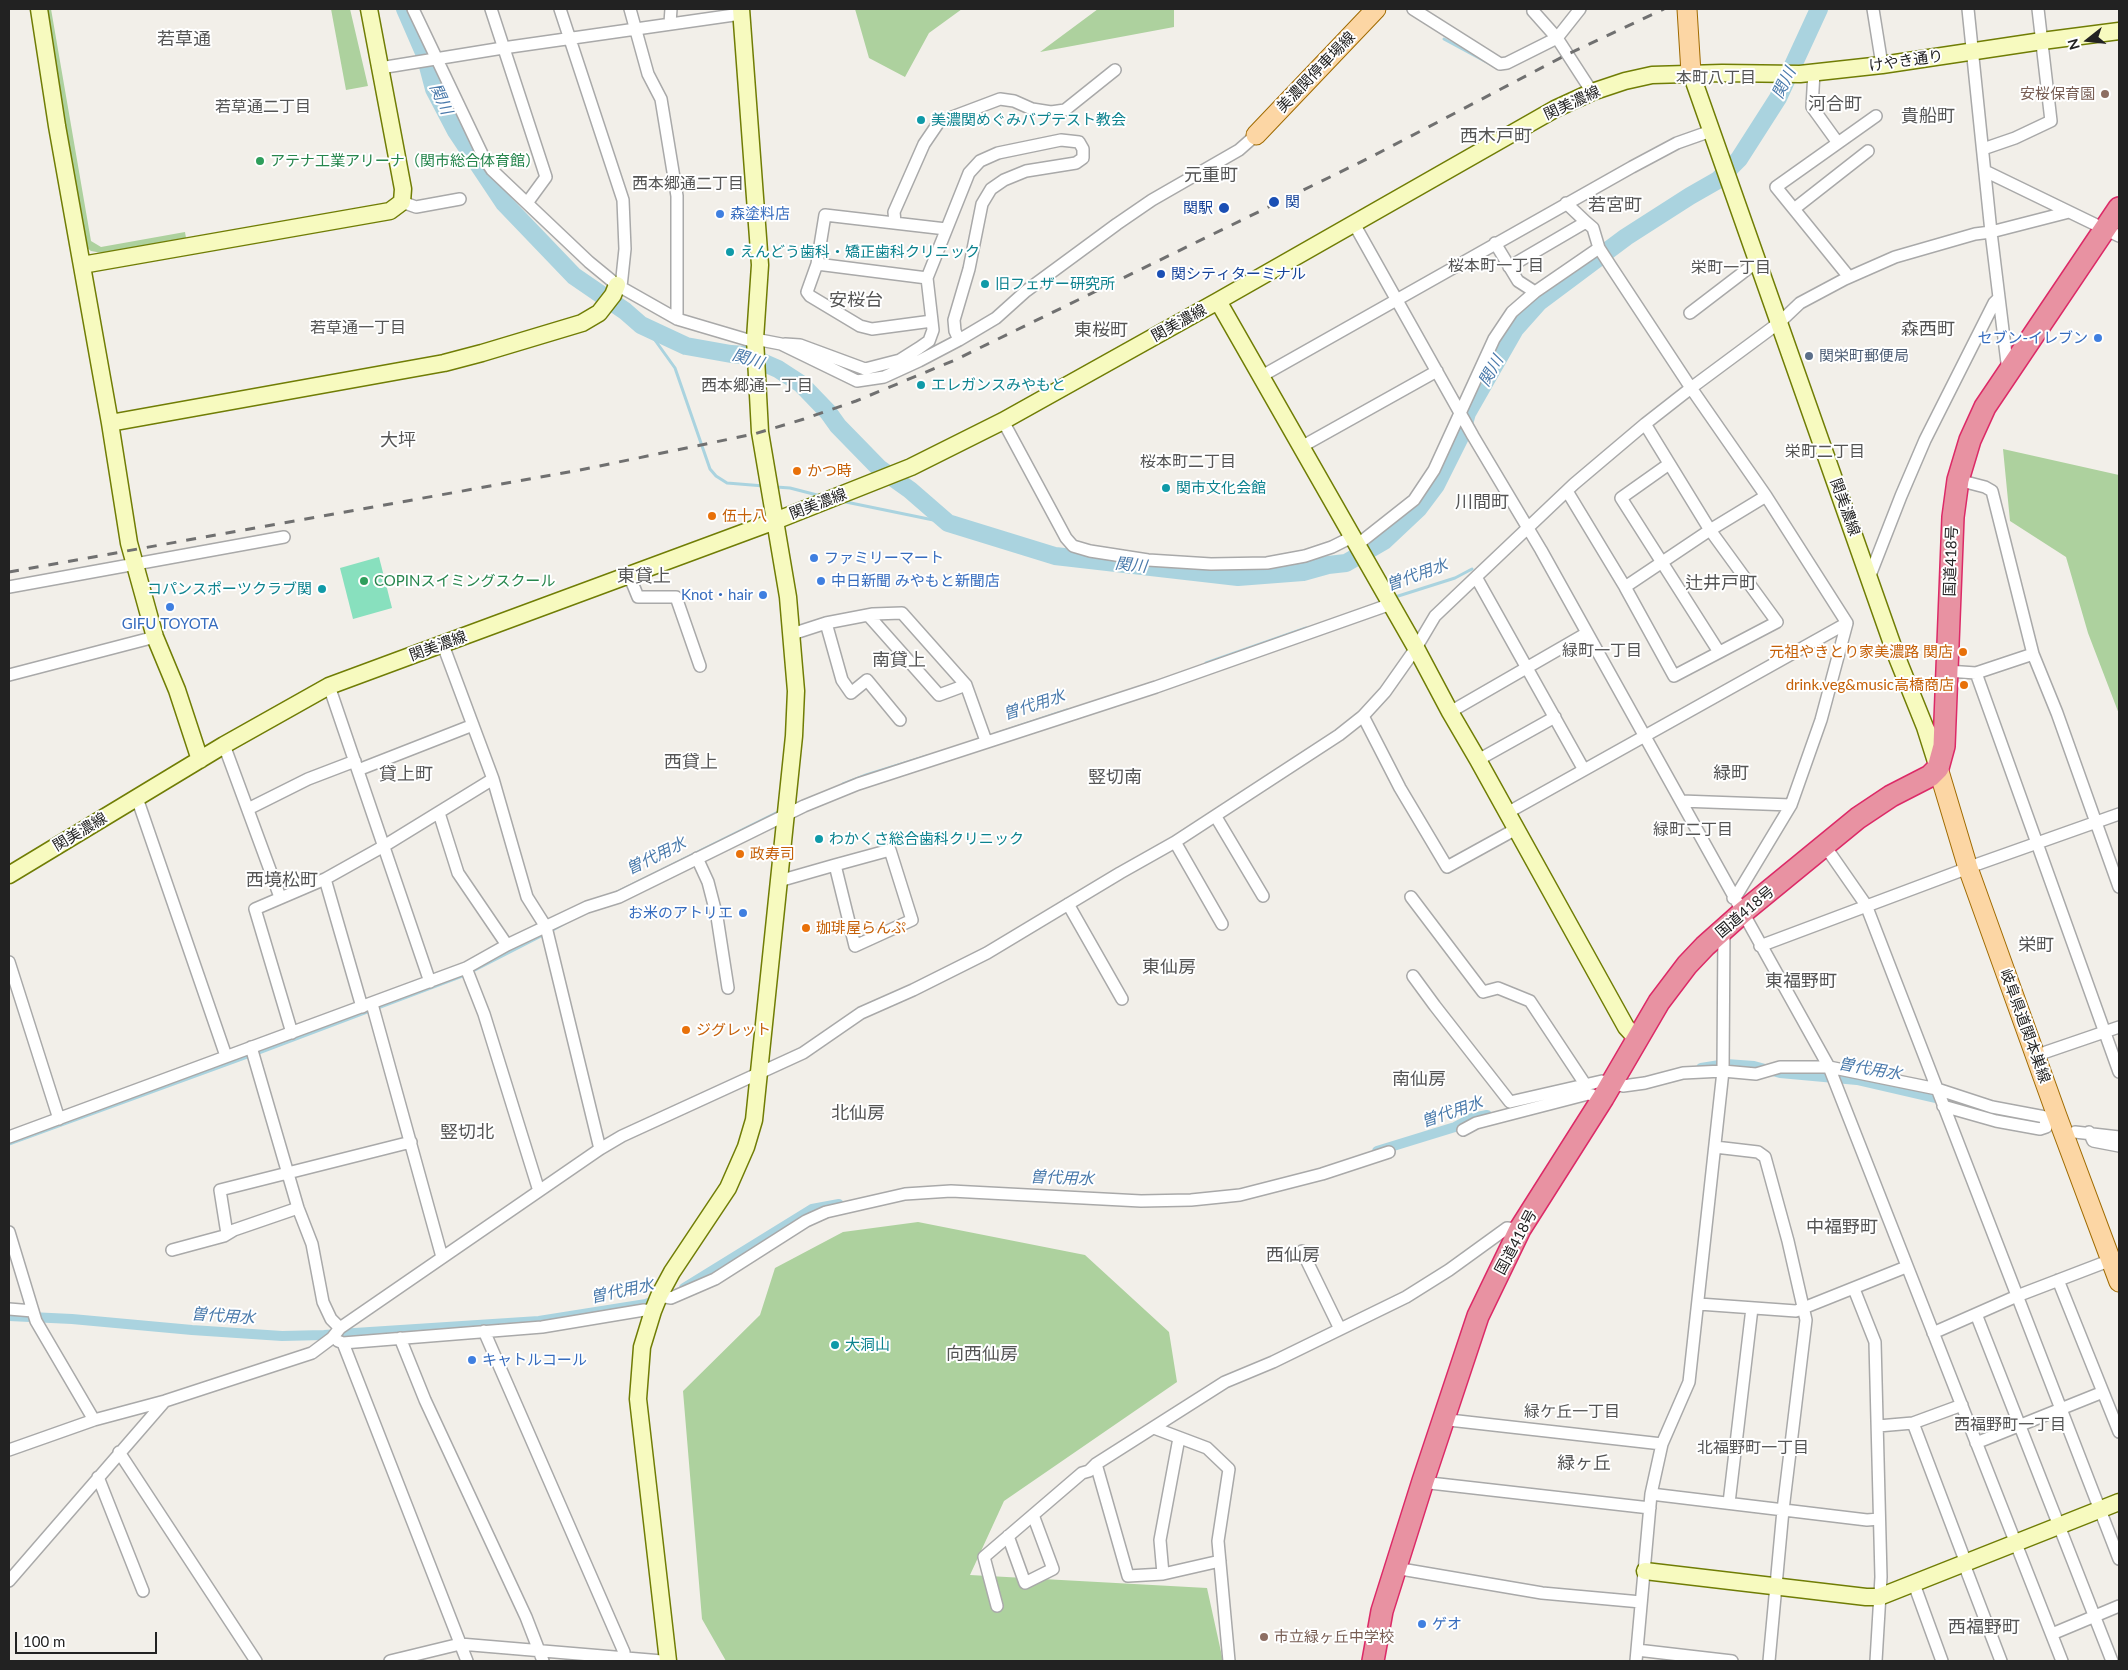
<!DOCTYPE html>
<meta charset="utf-8">
<style>
body{margin:0}
#map{position:relative;width:2128px;height:1670px;overflow:hidden;background:#f2efe9;font-family:Lato,sans-serif}
canvas{display:block}
.frame{position:absolute;inset:0;border:10px solid #222;pointer-events:none}
.north{position:absolute;left:2063px;top:15px;width:50px;height:50px;-webkit-text-stroke:4px #fff;paint-order:stroke;rotate:254deg;font-size:14px;font-weight:700;line-height:20px;text-align:center;color:#222}
.north::after{content:'';display:block;margin:auto;width:18px;height:22px;background:#222;clip-path:polygon(50% 0,100% 100%,50% 72%,0 100%)}
.scale{position:absolute;left:15px;top:1632px;width:142px;height:22px;box-sizing:border-box;border:2px solid #222;border-top:0;padding-left:6px;font-size:15px;line-height:18px;white-space:nowrap;color:#222;-webkit-text-stroke:4px #fff;paint-order:stroke}
</style>
<div id="map">
<canvas width="2128" height="1670"></canvas>
<div class="frame"></div>
<div class="north">N</div>
<div class="scale">100 m</div>
</div>
<script>
const g = document.querySelector('canvas').getContext('2d');
g.lineJoin = 'round';
function fillPath(path, color) { g.fillStyle = color; g.fill(path, 'evenodd'); }
const shape = rows => new Path2D(rows.map(r => 'M' + r).join(''));
function stroke(path, color, width, dash) { g.strokeStyle = color; g.lineWidth = width; g.lineCap = dash ? 'butt' : 'round'; g.setLineDash(dash || []); g.stroke(path); }
function label(font, color, halo, rows, align = 'center') {
  g.font = font + ' Lato,"Noto Sans JP",sans-serif'; g.lineWidth = 4; g.setLineDash([]); g.textBaseline = 'middle'; g.strokeStyle = halo; g.fillStyle = color; for (const [text, x, y, turn = 0] of rows) {
    g.save(); g.translate(x, y); g.rotate((+turn || 0) * Math.PI / 180); g.textAlign = isNaN(turn) ? turn : align; if (halo) g.strokeText(text, 0, 0); g.fillText(text, 0, 0); g.restore();
  }
}
const forest = shape([
 [43,9,51,9,91,241,101,247,185,232,186,238,102,253,91,251,82,244],
 [331,9,350,9,368,86,346,90],
 [855,9,962,9,929,33,905,77,869,58],
 [1098,9,1174,9,1174,27,1040,52],
 [2003,449,2119,475,2119,714,2088,633,2066,557,2010,521],
 [918,1222,1085,1255,1169,1332,1177,1382,1004,1501,970,1575,1207,1588,1223,1661,726,1661,702,1619,683,1391,760,1315,775,1268,843,1232]
]);
const pitch = shape([
 [379,557,392,608,353,619,340,568]
]);
const stream = shape([
 [1444,39,1492,65],
 [647,329,675,368,710,469,716,476,727,483,764,486],
 [776,487,790,488,821,496],
 [841,501,948,523],
 [1392,598,1455,578,1472,569],
 [1206,663,1306,628],
 [995,734,1067,710],
 [843,784,866,775,927,756],
 [617,892,780,811],
 [551,931,567,922],
 [471,972,545,934],
 [256,1054,465,975],
 [9,1144,250,1056]
]);
const canal = shape([
 [1701,1068,1726,1064,1754,1066,1780,1073,1857,1080,2052,1125],
 [1377,1151,1455,1127,1472,1118,1487,1115],
 [684,1288,812,1209,839,1204],
 [9,1316,72,1319,192,1330,282,1336,324,1335,539,1321,646,1304,659,1299]
]);
const river = shape([
 [405,9,425,55,434,89,456,131,504,203,574,276,625,311,641,325,686,346,731,354,746,355,778,369,801,384,828,412,838,426,879,468,910,490,948,523,1055,556,1238,577,1303,572,1328,565,1346,563,1384,541,1418,509,1436,485,1461,435,1467,413,1515,329,1539,302,1626,237,1690,196,1718,180,1739,159,1778,98,1819,9]
]);
const street = shape([
 [413,9,484,158,492,170,589,262,617,285,677,319,748,340,755,339,781,344,857,381,884,377,919,361,959,340,996,318,1026,291,1117,224,1152,200,1239,150,1256,135],
 [491,9,546,177,527,203],
 [560,9,623,200,625,249,621,287],
 [630,9,648,74,661,99,677,196,677,319],
 [1413,9,1500,64,1507,63,1557,38,1580,9],
 [1534,9,1533,11,1557,38,1592,92],
 [1873,9,1882,65],
 [1968,9,1991,232,2008,371],
 [670,23,671,9],
 [380,68,503,48,741,14],
 [1814,72,1812,107,1838,143],
 [1983,149,2015,138,2051,121,2038,9],
 [1985,171,2119,236],
 [402,202,416,207,460,199],
 [1794,209,1868,151],
 [895,222,894,212,924,144,939,122,1000,99,1014,101,1032,109,1051,112,1065,110,1115,70],
 [1353,222,1473,436,1541,550,1829,1067,2062,1661],
 [1586,222,1593,228,1599,248,1610,265,1691,388,1766,496,1847,623,1821,720,1791,805,1738,893,1733,898],
 [946,229,825,215,817,264,807,292,810,296,860,326,872,329,932,321,927,278,969,173,980,161,998,153,1061,140,1079,142,1083,149,1083,158,1076,163,1026,171,1004,180,991,189,982,204,969,269,954,320,955,331,959,340],
 [1495,243,1518,281,1535,292],
 [817,264,927,278],
 [1509,267,1586,222,1566,203],
 [1849,277,1776,187,1876,116],
 [1690,313,1758,261],
 [785,344,800,345,865,369,900,360,919,348,929,341,933,330,932,321],
 [1260,377,1632,167,1677,143,1711,131],
 [1003,421,1066,538,1073,546,1090,551,1148,560,1211,564,1267,563,1305,556,1332,547,1352,537],
 [1301,447,1437,371],
 [1669,464,1621,498,1719,652],
 [1958,480,1985,487,1992,491,2033,654,2057,713,2119,887],
 [1567,491,1625,587,1674,676,1777,622,1710,530,1645,424],
 [1357,545,1414,500,1434,470,1494,339,1512,312,1535,292,1599,248],
 [629,575,638,597,676,597,700,666],
 [1476,577,1584,770],
 [1869,578,1901,496,1925,440,1994,303,1999,298],
 [9,587,284,537],
 [1625,587,1710,530,1766,496],
 [868,615,939,695,966,685],
 [826,623,873,614,902,613,966,685,986,741],
 [792,634,826,623,842,680,851,693,867,680,900,720],
 [443,645,493,779,527,897,546,927,600,1149],
 [1947,671,1976,673,2033,654],
 [1976,673,2119,1072],
 [9,675,155,637],
 [329,686,430,982],
 [1450,712,1587,633],
 [1363,716,1400,788,1447,867,1516,829],
 [224,745,280,897],
 [1478,760,1555,717],
 [358,770,473,725],
 [137,798,226,1056],
 [1681,801,1791,805],
 [248,809,308,779,355,761],
 [439,813,458,873,507,945],
 [1507,813,1847,623],
 [1216,817,1263,896],
 [1175,842,1222,924],
 [1825,846,1866,905,2119,1559],
 [697,858,708,882,717,917,728,988],
 [1978,864,2119,814],
 [325,879,362,1007],
 [779,881,835,865,890,850,912,920,855,946,835,865],
 [1411,897,1483,992,1498,988,1530,1001,1585,1084],
 [1068,904,1122,999],
 [1760,946,1968,868],
 [9,962,59,1119],
 [466,968,484,1014,539,1191],
 [1413,976,1435,1006,1510,1102,1602,1081,1623,1086,1645,1083,1683,1073,1723,1071,1756,1074,1780,1067,1829,1067,1937,1089,1992,1107,2045,1117],
 [372,1004,442,1257],
 [292,1033,255,909,325,879,384,846,493,779],
 [251,1047,298,1208,312,1244,323,1302,331,1319,340,1328],
 [2046,1052,2119,1027],
 [1943,1106,1996,1121,2040,1129,2046,1127,2045,1117,2052,1117],
 [1463,1130,1476,1123,1588,1094,1603,1098],
 [2075,1132,2119,1137],
 [2089,1132,2093,1141,2119,1146],
 [9,1137,466,968,507,945,587,907,619,897,804,806,858,784,1156,687,1391,604],
 [1715,1147,1758,1152,1765,1157,1788,1241,1806,1320,1783,1510,1769,1661],
 [9,1232,36,1321,94,1420],
 [227,1234,220,1190,411,1142],
 [172,1250,224,1236,234,1230,298,1208],
 [1302,1251,1340,1329],
 [2058,1280,2119,1432],
 [1854,1289,1875,1342,1881,1577,1876,1661],
 [659,1296,671,1298,715,1279,806,1221,826,1212,905,1194,951,1191,1141,1201,1191,1200,1240,1195,1322,1174,1389,1152],
 [1699,1304,1796,1311,1906,1267],
 [9,1309,33,1311],
 [1976,1314,2112,1661],
 [484,1331,624,1652,624,1658],
 [1933,1333,2017,1296,2111,1260],
 [400,1338,425,1400,526,1617,543,1661],
 [338,1341,343,1343,542,1327,644,1310,653,1311],
 [343,1343,467,1661],
 [1444,1418,1449,1420,1662,1444],
 [1913,1423,1966,1563],
 [1878,1426,1913,1423,1962,1405],
 [1154,1428,1207,1448,1229,1469,1218,1541,1229,1661],
 [1976,1443,2103,1392],
 [9,1450,94,1420,165,1401,312,1353,332,1338,340,1328,600,1149,622,1136,803,1053,861,1013,913,990,987,953,1120,873,1175,842,1339,735,1363,716,1385,692,1416,648,1435,616,1476,577,1574,484,1645,424,1691,388,1780,322,1800,303,1845,279,1895,257,1975,234,1991,232,2069,212],
 [119,1452,256,1661],
 [1096,1464,1128,1576,1163,1574,1220,1561],
 [98,1477,143,1591],
 [1423,1481,1430,1483,1650,1508],
 [1651,1494,1867,1520,1879,1519],
 [1729,1503,1752,1308],
 [1008,1536,1025,1583,1053,1569,1033,1515],
 [1964,1564,2001,1661],
 [1395,1568,1542,1593,1641,1602],
 [1163,1574,1160,1540,1179,1438],
 [9,1581,165,1401],
 [1914,1584,1942,1661],
 [997,1606,984,1557,1082,1473,1089,1471,1096,1464,1225,1382,1273,1362,1406,1297,1449,1270,1507,1228,1520,1229],
 [2052,1634,2119,1606],
 [1637,1650,1732,1661],
 [390,1661,460,1644,662,1661],
 [1636,1661,1651,1494,1662,1444,1689,1382,1723,1071,1724,928]
]);
const secondary = shape([
 [39,9,57,126,110,423,129,543,155,637,177,690,200,760],
 [1691,73,1896,655,1925,727],
 [82,265,390,211,402,202,403,189,369,9],
 [1218,301,1416,648,1450,712,1478,760,1626,1027,1637,1039],
 [110,423,444,363,482,353,582,323,599,313,613,295,617,285],
 [1938,768,1925,727,1941,760],
 [9,875,224,745,329,686,775,521,911,467,1003,421,1218,301,1555,109,1592,92,1625,81,1652,75,1722,73,1800,74,1882,65,2042,41,2119,31],
 [1645,1571,1866,1597,1879,1597,2119,1502],
 [668,1661,638,1399,642,1347,653,1311,659,1296,672,1272,728,1188,746,1147,754,1120,794,736,796,691,788,597,760,432,755,339,760,265,741,9]
]);
const primary = shape([
 [1687,9,1691,73],
 [1256,135,1376,9],
 [1938,768,1968,868,2057,1116,2119,1282]
]);
const highway = shape([
 [1373,1661,1382,1611,1423,1481,1478,1316,1520,1229,1603,1098,1659,1002,1687,965,1705,946,1742,913,1858,818,1891,796,1930,776,1938,768,1944,746,1953,517,1958,480,1970,440,1985,407,2119,208]
]);
const rail = shape([
 [9,572,580,470,754,434,804,419,856,401,955,360,1371,157,1566,55,1664,9]
]);
const markers = [
 [2105,94,5,"#8d6e63"],
 [921,120,5,"#0f9aa8"],
 [260,161,5,"#2e9e5b"],
 [1274,202,6,"#1a4fb4"],
 [1224,208,6,"#1a4fb4"],
 [720,214,5,"#3f7fe0"],
 [730,252,5,"#0f9aa8"],
 [1161,274,5,"#1a4fb4"],
 [985,284,5,"#0f9aa8"],
 [2098,338,5,"#3f7fe0"],
 [1809,356,5,"#5c6f8a"],
 [921,385,5,"#0f9aa8"],
 [797,471,5,"#e8710a"],
 [1166,488,5,"#0f9aa8"],
 [712,516,5,"#e8710a"],
 [814,558,5,"#3f7fe0"],
 [364,581,5,"#2e9e5b"],
 [821,581,5,"#3f7fe0"],
 [322,589,5,"#0f9aa8"],
 [763,595,5,"#3f7fe0"],
 [170,607,5,"#3f7fe0"],
 [1963,652,5,"#e8710a"],
 [1964,685,5,"#e8710a"],
 [819,839,5,"#0f9aa8"],
 [740,854,5,"#e8710a"],
 [743,913,5,"#3f7fe0"],
 [806,928,5,"#e8710a"],
 [686,1030,5,"#e8710a"],
 [835,1345,5,"#0f9aa8"],
 [472,1360,5,"#3f7fe0"],
 [1422,1624,5,"#3f7fe0"],
 [1264,1637,5,"#8d6e63"]
];
const streetNames = [
 ["けやき通り",1906,61,-8],
 ["美濃関停車場線",1316,72,-46],
 ["関美濃線",1572,103,-25],
 ["関美濃線",1179,323,-29],
 ["関美濃線",818,504,-21],
 ["関美濃線",1845,507,70],
 ["国道418号",1951,561,-88],
 ["関美濃線",438,646,-20],
 ["関美濃線",80,832,-31],
 ["国道418号",1745,912,-40],
 ["岐阜県道関本巣線",2025,1026,70],
 ["国道418号",1516,1242,-62]
];
const educationNames = [
 ["安桜保育園",2095,94],
 ["市立緑ヶ丘中学校",1274,1637,"left"]
];
const cultureNames = [
 ["美濃関めぐみバプテスト教会",931,120],
 ["えんどう歯科・矯正歯科クリニック",740,252],
 ["旧フェザー研究所",995,284],
 ["エレガンスみやもと",931,385],
 ["関市文化会館",1176,488],
 ["コパンスポーツクラブ関",312,589,"right"],
 ["わかくさ総合歯科クリニック",829,839],
 ["大洞山",845,1345]
];
const leisureNames = [
 ["アテナ工業アリーナ（関市総合体育館）",270,161],
 ["COPINスイミングスクール",374,581]
];
const transitNames = [
 ["関",1285,202],
 ["関駅",1213,208,"right"],
 ["関シティターミナル",1171,274]
];
const shopNames = [
 ["森塗料店",730,214],
 ["セブン-イレブン",2088,338,"right"],
 ["ファミリーマート",824,558],
 ["中日新聞 みやもと新聞店",831,581],
 ["Knot・hair",753,595,"right"],
 ["GIFU TOYOTA",170,624,"center"],
 ["お米のアトリエ",733,913,"right"],
 ["キャトルコール",482,1360],
 ["ゲオ",1432,1624]
];
const serviceNames = [
 ["関栄町郵便局",1819,356]
];
const foodNames = [
 ["かつ時",807,471],
 ["伍十八",722,516],
 ["元祖やきとり家美濃路 関店",1953,652,"right"],
 ["drink.veg&music高橋商店",1954,685,"right"],
 ["政寿司",750,854],
 ["珈琲屋らんぷ",816,928],
 ["ジグレット",696,1030]
];
const neighbourhoodNames = [
 ["本町八丁目",1716,78],
 ["若草通二丁目",263,107],
 ["西本郷通二丁目",688,184],
 ["桜本町一丁目",1496,266],
 ["栄町一丁目",1731,268],
 ["若草通一丁目",358,328],
 ["西本郷通一丁目",757,386],
 ["栄町二丁目",1825,452],
 ["桜本町二丁目",1188,462],
 ["緑町一丁目",1602,651],
 ["緑町二丁目",1693,830],
 ["緑ケ丘一丁目",1572,1412],
 ["西福野町一丁目",2010,1425],
 ["北福野町一丁目",1753,1448]
];
const waterNames = [
 ["関川",1784,83,-64],
 ["関川",441,99,66],
 ["関川",748,359,17],
 ["関川",1491,371,-60],
 ["関川",1131,565,6],
 ["曽代用水",1417,575,-20],
 ["曽代用水",1034,705,-18],
 ["曽代用水",656,856,-26],
 ["曽代用水",1870,1069,10],
 ["曽代用水",1452,1112,-19],
 ["曽代用水",1062,1178,2],
 ["曽代用水",622,1291,-12],
 ["曽代用水",223,1316,4]
];
const quarterNames = [
 ["若草通",184,39],
 ["河合町",1835,104],
 ["貴船町",1928,116],
 ["西木戸町",1496,136],
 ["元重町",1211,175],
 ["若宮町",1615,205],
 ["安桜台",856,300],
 ["森西町",1928,329],
 ["東桜町",1101,330],
 ["大坪",398,440],
 ["川間町",1482,502],
 ["東貸上",644,576],
 ["辻井戸町",1721,583],
 ["南貸上",899,660],
 ["西貸上",691,762],
 ["緑町",1731,773],
 ["貸上町",406,774],
 ["竪切南",1115,777],
 ["西境松町",282,880],
 ["栄町",2036,945],
 ["東仙房",1169,967],
 ["東福野町",1801,981],
 ["南仙房",1419,1079],
 ["北仙房",858,1113],
 ["竪切北",467,1132],
 ["中福野町",1842,1227],
 ["西仙房",1293,1255],
 ["向西仙房",982,1354],
 ["緑ヶ丘",1584,1463],
 ["西福野町",1984,1627]
];
fillPath(forest, '#add19e');
fillPath(pitch, '#88e0be');
stroke(stream, '#aad3df', 3);
stroke(canal, '#aad3df', 10);
stroke(river, '#aad3df', 18);
stroke(street, '#a9a9a9', 14);
stroke(secondary, '#707d05', 19);
stroke(primary, '#a06b00', 21);
stroke(highway, '#dc2a67', 24);
stroke(street, '#fff', 11);
stroke(secondary, '#f7fabf', 16);
stroke(primary, '#fcd6a4', 19);
stroke(highway, '#e892a2', 21);
stroke(rail, '#707070', 3, [10, 10]);
for (const [x, y, r, color] of markers) { const dot = new Path2D(); dot.arc(x, y, r, 0, 2 * Math.PI); g.fillStyle = color; g.fill(dot); stroke(dot, '#fff', 2); }
label('15px', '#222', '#fff', streetNames);
label('15px', '#785e54', '#fff', educationNames, 'right');
label('15px', '#0d838f', '#fff', cultureNames, 'left');
label('15px', '#27864d', '#fff', leisureNames, 'left');
label('15px', '#164399', '#fff', transitNames, 'left');
label('15px', '#366cbe', '#fff', shopNames, 'left');
label('15px', '#4e5e75', '#fff', serviceNames, 'left');
label('15px', '#c56008', '#fff', foodNames, 'left');
label('16px', '#555', '#fff', neighbourhoodNames);
label('italic 16px', '#4a7aab', '#fff', waterNames);
label('18px', '#555', '#fff', quarterNames);
</script>
